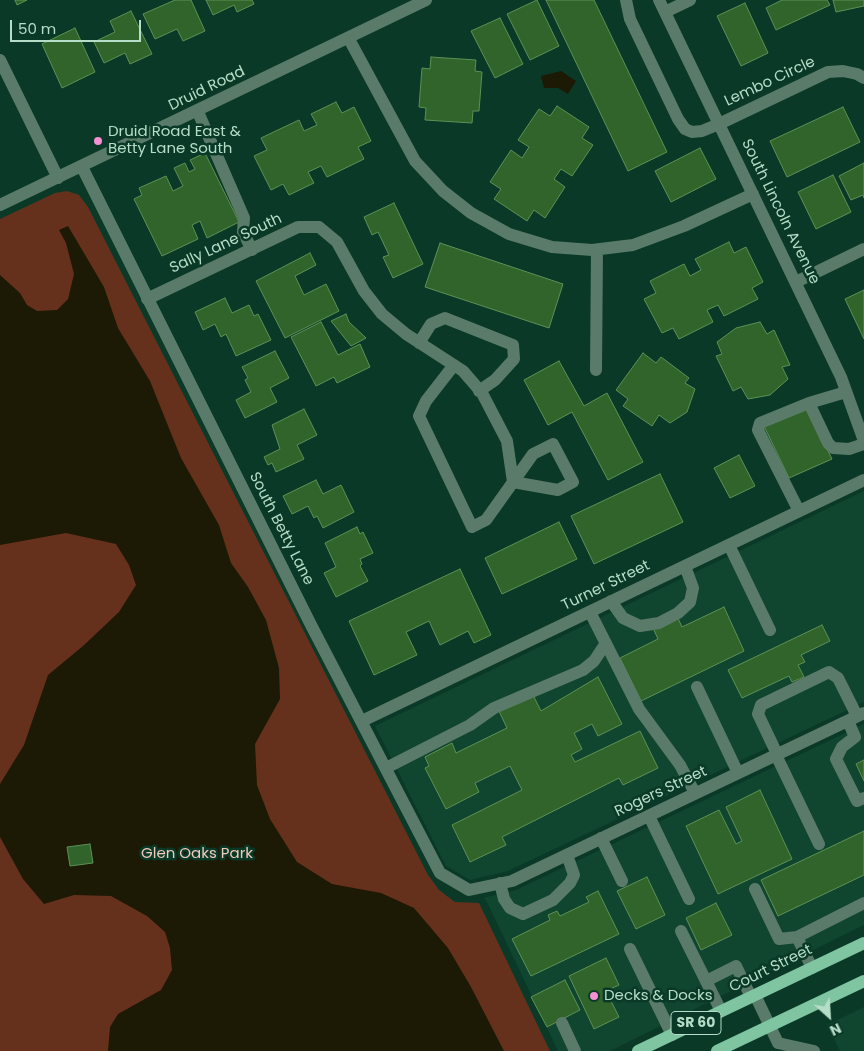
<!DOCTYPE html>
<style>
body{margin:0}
#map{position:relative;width:864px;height:1051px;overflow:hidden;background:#0a3a27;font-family:Poppins,sans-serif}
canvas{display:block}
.north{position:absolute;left:804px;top:991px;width:50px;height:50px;-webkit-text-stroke:4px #0a3a27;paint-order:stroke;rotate:154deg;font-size:14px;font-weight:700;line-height:20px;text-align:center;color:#b5ddc7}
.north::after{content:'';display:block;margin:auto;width:18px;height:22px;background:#b5ddc7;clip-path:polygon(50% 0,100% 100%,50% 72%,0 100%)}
.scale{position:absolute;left:10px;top:20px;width:131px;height:22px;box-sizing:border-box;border:2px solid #b5ddc7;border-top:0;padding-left:6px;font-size:15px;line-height:18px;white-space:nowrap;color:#b5ddc7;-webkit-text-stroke:4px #0a3a27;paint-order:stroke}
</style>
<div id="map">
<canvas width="864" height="1051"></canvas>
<div class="north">N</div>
<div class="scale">50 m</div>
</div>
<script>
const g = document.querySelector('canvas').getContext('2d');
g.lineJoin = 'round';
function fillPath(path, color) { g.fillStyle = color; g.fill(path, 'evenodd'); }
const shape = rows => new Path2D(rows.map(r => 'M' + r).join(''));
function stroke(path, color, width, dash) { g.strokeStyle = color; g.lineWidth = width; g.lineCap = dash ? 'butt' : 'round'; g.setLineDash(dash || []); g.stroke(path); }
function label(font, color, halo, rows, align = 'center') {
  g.font = font + ' Poppins,sans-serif'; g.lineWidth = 5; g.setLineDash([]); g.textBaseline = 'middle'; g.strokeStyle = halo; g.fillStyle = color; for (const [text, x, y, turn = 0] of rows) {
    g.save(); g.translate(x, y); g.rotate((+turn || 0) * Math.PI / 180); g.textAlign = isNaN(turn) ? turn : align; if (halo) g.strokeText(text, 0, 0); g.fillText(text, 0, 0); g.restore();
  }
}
const built = shape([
 [864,491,864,702,508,871,470,880,446,866,375,726],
 [864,724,864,925,610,1051,558,1051,486,900,483,898,516,890],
 [864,1007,864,1051,840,1051,827,1025]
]);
const green = shape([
 [67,191,79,195,88,207,428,875,439,890,455,902,479,903,550,1051,0,1051,0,219,55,193]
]);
const water = shape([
 [561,71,576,81,568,94,558,88,544,88,541,76],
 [68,226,104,287,118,328,150,381,181,458,219,525,231,563,248,587,266,620,279,668,280,699,255,744,257,785,270,819,297,862,332,884,381,893,414,908,448,948,471,987,504,1051,108,1051,110,1027,118,1014,161,990,172,970,170,948,165,932,147,916,111,896,74,895,44,904,23,879,0,837,0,784,24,745,48,675,83,646,119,612,136,585,129,565,116,544,66,533,0,545,0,275,20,293,27,305,37,311,57,310,68,299,74,274,66,243,59,230]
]);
const building = shape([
 [15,0,27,0,17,5,15,0],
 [175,0,191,0,205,31,183,41,177,29,155,39,143,14,175,0],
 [206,0,252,0,254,4,237,12,234,5,213,15,206,0],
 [537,0,559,46,530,60,507,14,537,0],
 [546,0,594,0,667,152,628,171,546,0],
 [782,0,827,0,830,5,776,30,766,8,782,0],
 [833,0,864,0,864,6,836,12,833,0],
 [745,3,768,53,741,66,717,16,745,3],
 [131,11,152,54,130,64,125,53,104,63,94,42,115,32,110,21,131,11],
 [500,18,523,64,495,78,471,31,500,18],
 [75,28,95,72,62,88,42,44,75,28],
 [431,57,476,60,475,71,482,72,479,111,473,111,472,123,425,120,426,108,419,107,422,68,430,69,431,57],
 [336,102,342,113,354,107,371,141,358,147,364,159,327,177,321,166,308,172,314,183,289,195,283,184,271,190,254,156,267,150,261,138,299,120,304,131,317,125,311,114,336,102],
 [557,106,589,127,582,138,593,145,572,176,561,169,554,179,565,187,545,218,534,210,527,221,494,199,501,189,490,182,511,150,522,158,529,147,518,140,539,109,550,116,557,106],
 [843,107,860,142,787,177,770,141,843,107],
 [700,148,716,179,671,202,655,171,700,148],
 [205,153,239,222,207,238,200,221,192,225,198,239,162,256,134,199,142,195,139,188,166,176,173,191,183,186,174,168,185,163,189,172,195,169,190,160,205,153],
 [864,163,864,198,863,195,851,200,839,176,864,163],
 [833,175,851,212,816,229,798,192,833,175],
 [394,203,423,264,393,278,383,257,389,255,378,232,372,235,364,217,394,203],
 [729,242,734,253,746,247,763,282,752,288,758,299,724,316,718,305,707,310,713,322,679,339,673,328,662,333,644,299,656,293,650,281,684,264,690,276,701,270,695,259,729,242],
 [440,243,563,284,549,328,425,287,440,243],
 [310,253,316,265,295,276,304,295,326,284,339,311,285,338,256,281,310,253],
 [864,290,864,339,845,299,864,290],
 [225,298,232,313,249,305,254,316,258,314,271,340,236,356,226,334,221,337,215,324,203,330,195,312,225,298],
 [346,314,349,322,366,338,351,346,331,321,346,314],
 [321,322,338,355,360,344,370,367,337,383,334,377,316,386,291,337,321,322],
 [760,322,767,334,774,330,790,365,782,367,788,379,770,395,748,399,741,387,733,391,716,356,722,354,717,342,736,328,760,322],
 [275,351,289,378,270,388,277,402,245,418,236,400,251,392,245,380,248,378,242,367,275,351],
 [643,353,656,363,661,357,689,378,685,383,695,389,687,412,670,423,659,415,652,426,623,406,628,399,616,390,643,353],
 [559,361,584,406,607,393,643,462,608,480,572,412,548,425,524,380,559,361],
 [806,406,832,459,789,478,764,426,806,406],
 [304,409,317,435,297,445,304,459,276,472,272,463,268,465,264,457,280,449,272,425,304,409],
 [739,455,755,486,730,498,714,468,739,455],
 [660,474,683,522,594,564,571,516,660,474],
 [316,480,323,494,341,485,354,512,323,528,317,516,314,518,308,506,292,514,283,496,316,480],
 [559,522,577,559,502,594,485,558,559,522],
 [357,527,360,534,363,532,373,553,360,559,362,564,360,566,368,581,336,597,324,573,336,567,325,543,357,527],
 [460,569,491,635,474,643,468,631,440,645,429,621,406,632,417,655,374,675,349,621,460,569],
 [724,607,744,651,641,701,620,658,658,639,653,628,677,616,682,627,724,607],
 [822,625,830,641,801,655,805,662,798,665,804,677,792,682,789,676,742,698,728,670,822,625],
 [598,677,622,724,598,736,592,724,574,733,582,749,571,755,575,762,640,731,658,768,623,785,619,778,502,837,506,845,470,862,452,825,522,790,510,766,475,783,479,792,446,809,425,768,429,766,425,757,452,743,456,753,507,728,498,709,532,693,541,711,598,677],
 [864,760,864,781,856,764,864,760],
 [760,790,792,859,718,894,686,826,719,810,736,844,742,841,726,807,760,790],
 [864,831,864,875,778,916,761,880,864,831],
 [90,844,93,863,70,866,67,847,90,844],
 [647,877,665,915,636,929,617,891,647,877],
 [598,891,619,934,531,976,512,939,550,920,548,915,557,911,560,916,589,902,586,897,598,891],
 [716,903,732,935,701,950,686,918,716,903],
 [606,958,619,985,606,991,619,1017,594,1029,569,976,606,958],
 [565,980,580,1010,547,1027,531,997,565,980]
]);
const minor = shape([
 [626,0,630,19,678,119,685,129,692,132,702,131,719,124,828,72,843,71,857,74,864,78],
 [659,0,841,377,864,441],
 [665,12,690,0],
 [349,39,415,161,443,191,471,213,509,234,552,247,592,250,633,245,684,226,753,194],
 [0,60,58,178],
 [198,112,244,218,243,232,252,250],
 [82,167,310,623,440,873,469,890,512,881,864,713],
 [0,205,426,0],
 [796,282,864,249],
 [147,299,298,227,319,227,337,242,364,291,382,314,406,334,463,371,482,393,507,441,513,482],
 [419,343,431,324,445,318,513,345,514,359,495,380,479,391],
 [454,365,426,401,419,416,472,527,486,520,533,454,553,444,573,482,558,490,513,482],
 [596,370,597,250],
 [846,392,809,403,828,443,833,448,849,449,864,444],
 [799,511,758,430,760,423,809,403],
 [729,545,770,630],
 [611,601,623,618,640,626,659,623,678,613,690,602,693,588,685,566],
 [590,612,639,709,680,765,695,793],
 [697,687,738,773],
 [362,721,864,480],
 [848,721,855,737,842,747,836,759,857,801,864,798],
 [777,754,758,714,761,705,829,672,838,678,857,716],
 [776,755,819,844],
 [386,768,470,725,494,708,583,670,594,661,606,643],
 [649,816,689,899],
 [601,838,622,881],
 [500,883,504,899,510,908,523,914,553,900,570,883,574,875,567,855],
 [755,889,779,939,797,937],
 [681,931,721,1011],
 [630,949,672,1035],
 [812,968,797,937,864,903],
 [706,981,736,966,751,997],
 [755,995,778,1043],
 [562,1023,575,1051],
 [778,1043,814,1051]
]);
const major = shape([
 [638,1051,864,943],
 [717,1051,864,981]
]);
const markers = [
 [98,141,5,"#f591d2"],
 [594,996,5,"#f591d2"]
];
const shields = [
 [696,1023,50]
];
const shieldNames = [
 ["SR 60",696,1023]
];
const streetNames = [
 ["Lembo Circle",770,82,-25],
 ["Druid Road",207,89,-26],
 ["South Lincoln Avenue",780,212,64],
 ["Sally Lane South",226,244,-25],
 ["South Betty Lane",281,529,63],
 ["Turner Street",606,586,-26],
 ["Rogers Street",661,792,-25],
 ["Court Street",771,969,-26]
];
const poiNames = [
 ["Druid Road East &",108,132],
 ["Betty Lane South",108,149],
 ["Decks & Docks",604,996]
];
const parkNames = [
 ["Glen Oaks Park",197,854]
];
fillPath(built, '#10452f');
fillPath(green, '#66311c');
fillPath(water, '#1c1904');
fillPath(building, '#31642b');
stroke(building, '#5d9156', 1);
stroke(minor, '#5a7b6a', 12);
stroke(major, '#7fc5a2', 12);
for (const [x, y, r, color] of markers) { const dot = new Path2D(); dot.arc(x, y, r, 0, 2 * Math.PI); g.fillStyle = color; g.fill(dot); stroke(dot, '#0a3a27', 2); }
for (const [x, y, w] of shields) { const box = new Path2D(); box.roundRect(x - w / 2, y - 11.5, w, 23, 4); g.fillStyle = '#0a3a27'; g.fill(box); stroke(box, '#b5ddc7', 1); }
label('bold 14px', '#b5ddc7', null, shieldNames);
label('15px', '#b5ddc7', '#0a3a27', streetNames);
label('15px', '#b5ddc7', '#0a3a27', poiNames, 'left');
label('15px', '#f1cabc', '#0a3a27', parkNames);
</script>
